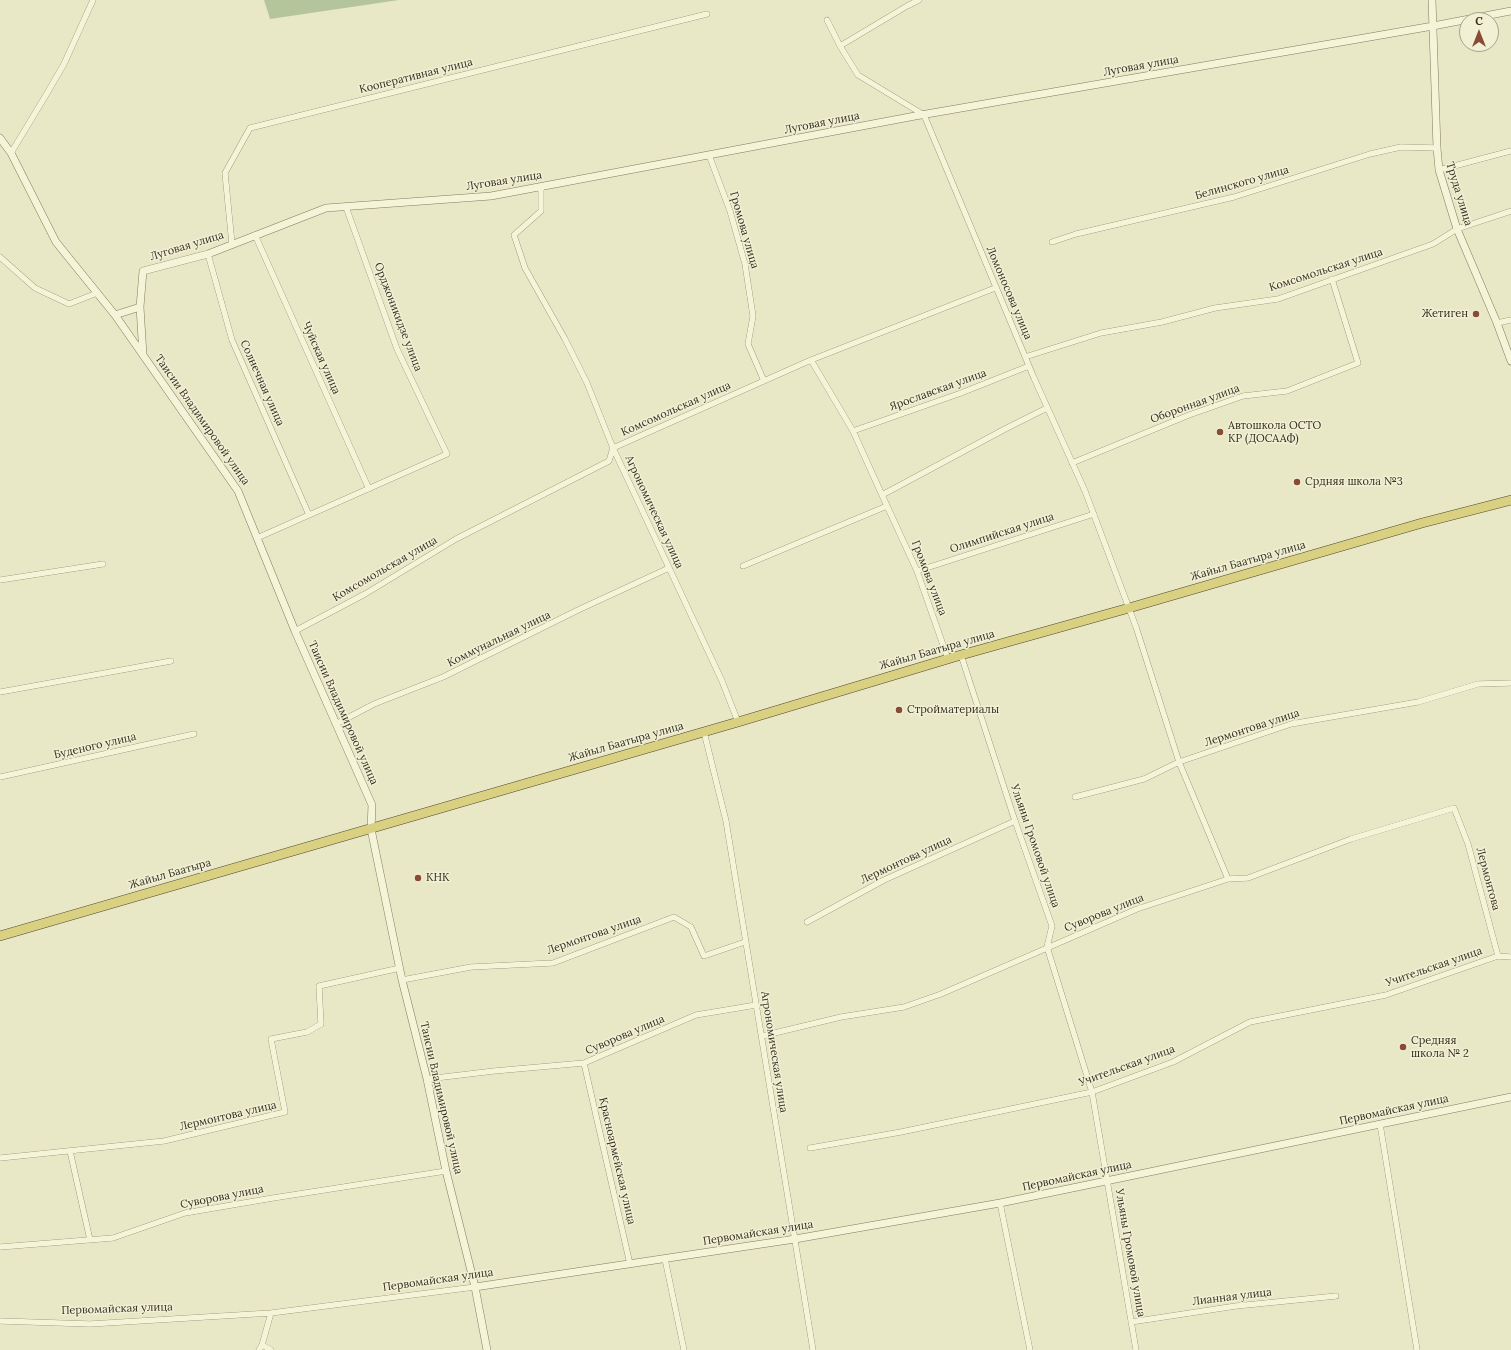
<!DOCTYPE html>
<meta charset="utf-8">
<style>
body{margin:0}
#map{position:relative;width:1511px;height:1350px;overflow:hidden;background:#e8e7c6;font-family:Lora,serif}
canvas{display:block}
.north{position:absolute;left:1459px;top:12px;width:40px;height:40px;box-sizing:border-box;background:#f1f0d5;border:1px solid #a5a38d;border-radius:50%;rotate:0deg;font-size:11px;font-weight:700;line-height:16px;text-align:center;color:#342f20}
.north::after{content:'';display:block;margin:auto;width:14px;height:18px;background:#894b35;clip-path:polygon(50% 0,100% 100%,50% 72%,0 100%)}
</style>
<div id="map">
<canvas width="1511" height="1350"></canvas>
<div class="north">С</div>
</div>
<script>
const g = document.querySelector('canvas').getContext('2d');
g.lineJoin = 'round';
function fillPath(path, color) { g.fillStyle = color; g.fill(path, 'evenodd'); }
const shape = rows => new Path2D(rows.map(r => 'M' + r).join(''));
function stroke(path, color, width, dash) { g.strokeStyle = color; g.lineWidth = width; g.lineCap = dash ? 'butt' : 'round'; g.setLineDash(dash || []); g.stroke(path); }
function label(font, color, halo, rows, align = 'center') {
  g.font = font + ' Lora,serif'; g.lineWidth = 3; g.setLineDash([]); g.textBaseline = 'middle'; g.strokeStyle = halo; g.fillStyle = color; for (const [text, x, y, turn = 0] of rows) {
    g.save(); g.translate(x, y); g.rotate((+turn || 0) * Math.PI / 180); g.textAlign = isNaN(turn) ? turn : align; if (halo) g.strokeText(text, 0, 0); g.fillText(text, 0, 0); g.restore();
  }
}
const green = shape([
 [264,0,399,0,270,19]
]);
const minor = shape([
 [827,20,840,46,858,75,924,115,1034,378,1085,491,1136,627,1179,762,1228,879],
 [840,46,907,6,919,0],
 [11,153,46,95,64,64,93,0],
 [709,155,730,211,745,264,753,316,748,344,764,381],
 [1439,170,1511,151],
 [541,187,541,211,514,235,525,268,565,339,587,383,613,448,722,681,738,722],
 [255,235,369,489],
 [1052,242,1076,234,1234,197,1370,154,1401,147,1437,148],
 [232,244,225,173,250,128,707,14],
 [208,254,232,340,309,515],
 [0,257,35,288,69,304,97,293],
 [1497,323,1511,320],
 [1025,357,1101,333,1162,322,1215,308,1278,299,1433,244,1457,229,1511,211],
 [811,360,853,431,882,495,917,571,948,659],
 [853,431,961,393,1029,366],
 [1072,463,1189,415,1243,396,1287,391,1358,363,1332,279],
 [882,495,1005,429,1047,408],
 [257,538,447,454,397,349,346,207],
 [743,566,887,506],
 [917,571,1094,514],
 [0,580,103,564],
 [295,631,365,594,456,539,609,461,613,448,811,360,995,288],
 [961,655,1015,821,1052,926,1047,947,1092,1092,1136,1350],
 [0,692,171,661],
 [336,724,374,704,443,677,578,610,669,568],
 [704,732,726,821,813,1350],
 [0,777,194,734],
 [1075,797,1144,779,1179,762,1291,724,1418,702,1478,684,1511,683],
 [807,922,884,880,1015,821],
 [402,980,471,967,553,963,674,917,691,927,704,956,745,942],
 [762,1036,841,1017,904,1007,941,994,1137,909,1228,879,1248,878,1351,839,1454,808,1468,844,1498,956],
 [584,1063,630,1264],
 [427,1079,494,1071,584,1063,696,1015,756,1005],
 [1380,1124,1417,1350],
 [810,1148,901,1132,1092,1092,1173,1062,1250,1022,1386,995,1498,956,1511,957],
 [70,1151,90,1240],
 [0,1158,164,1141,285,1112,271,1039,307,1032,321,1024,319,986,400,968],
 [1000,1203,1030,1350],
 [0,1247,113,1238,185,1213,273,1198,446,1171],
 [665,1259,684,1350],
 [0,1321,90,1324,271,1313,475,1287],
 [1131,1322,1236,1306,1336,1296],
 [262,1345,271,1350],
 [259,1350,262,1345,271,1313]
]);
const tertiary = shape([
 [1432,0,1437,148,1439,170,1457,229,1497,323,1511,361],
 [0,138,11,153,56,242,115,315,238,491,295,631,372,805,371,829,402,980,427,1079,446,1171,475,1287,487,1350],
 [115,315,140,307],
 [143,355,140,307,143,271,208,254,326,208,491,196,915,116,1433,26,1511,11],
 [475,1287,795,1239,1000,1203,1511,1097]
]);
const trunk = shape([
 [0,936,738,722,961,655,1129,608,1422,523,1511,500]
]);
const markers = [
 [1476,314,4,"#894b35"],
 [1220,432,4,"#894b35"],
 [1297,482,4,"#894b35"],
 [899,710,4,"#894b35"],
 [418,878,4,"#894b35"],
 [1403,1047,4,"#894b35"]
];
const streetNames = [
 ["Луговая улица",1141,66,-10],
 ["Кооперативная улица",416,76,-14],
 ["Луговая улица",822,123,-11],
 ["Луговая улица",504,181,-9],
 ["Белинского улица",1242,183,-16],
 ["Труда улица",1459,194,73],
 ["Громова улица",744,230,74],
 ["Луговая улица",187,246,-17],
 ["Комсомольская улица",1326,270,-18],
 ["Ломоносова улица",1009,293,67],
 ["Орджоникидзе улица",398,317,69],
 ["Чуйская улица",321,358,66],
 ["Солнечная улица",262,383,66],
 ["Ярославская улица",938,390,-20],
 ["Оборонная улица",1195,404,-20],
 ["Комсомольская улица",676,409,-24],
 ["Таисии Владимировой улица",202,420,55],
 ["Агрономическая улица",654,512,65],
 ["Олимпийская улица",1002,533,-18],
 ["Жайыл Баатыра улица",1248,561,-16],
 ["Комсомольская улица",385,569,-30],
 ["Громова улица",929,578,69],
 ["Коммунальная улица",499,639,-26],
 ["Жайыл Баатыра улица",937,650,-16],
 ["Таисии Владимировой улица",343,713,66],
 ["Лермонтова улица",1252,728,-18],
 ["Жайыл Баатыра улица",626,742,-16],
 ["Буденого улица",95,746,-13],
 ["Ульяны Громовой улица",1035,846,71],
 ["Лермонтова улица",906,860,-25],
 ["Жайыл Баатыра",170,874,-16],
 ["Лермонтова",1488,879,75],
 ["Суворова улица",1104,913,-22],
 ["Лермонтова улица",594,935,-19],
 ["Учительская улица",1434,967,-19],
 ["Суворова улица",625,1035,-23],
 ["Агрономическая улица",774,1052,81],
 ["Учительская улица",1127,1066,-20],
 ["Таисии Владимировой улица",441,1098,77],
 ["Первомайская улица",1394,1110,-12],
 ["Лермонтова улица",228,1116,-13],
 ["Красноармейская улица",617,1161,77],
 ["Первомайская улица",1077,1176,-12],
 ["Суворова улица",222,1197,-11],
 ["Первомайская улица",758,1233,-9],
 ["Ульяны Громовой улица",1130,1253,80],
 ["Первомайская улица",438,1280,-8],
 ["Лианная улица",1232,1297,-7],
 ["Первомайская улица",117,1309,-2]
];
const poiNames = [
 ["Жетиген",1468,314,"right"],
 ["Автошкола ОСТО",1228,426],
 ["КР (ДОСААФ)",1228,439],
 ["Срдняя школа №3",1305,482],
 ["Стройматериалы",907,710],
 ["КНК",426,878],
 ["Средняя",1411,1041],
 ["школа № 2",1411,1054]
];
fillPath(green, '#b5c59b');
stroke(minor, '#827b5e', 6);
stroke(tertiary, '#827b5e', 8);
stroke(trunk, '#504832', 10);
stroke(minor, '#f4f4d8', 5.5);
stroke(tertiary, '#f4f4d8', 7);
stroke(trunk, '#dad082', 9);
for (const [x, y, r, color] of markers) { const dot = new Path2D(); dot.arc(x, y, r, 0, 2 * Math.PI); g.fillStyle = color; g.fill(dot); stroke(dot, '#f1f0d5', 1.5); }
label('11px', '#342f20', '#f1f0d5', streetNames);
label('11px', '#342f20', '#f1f0d5', poiNames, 'left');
</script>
